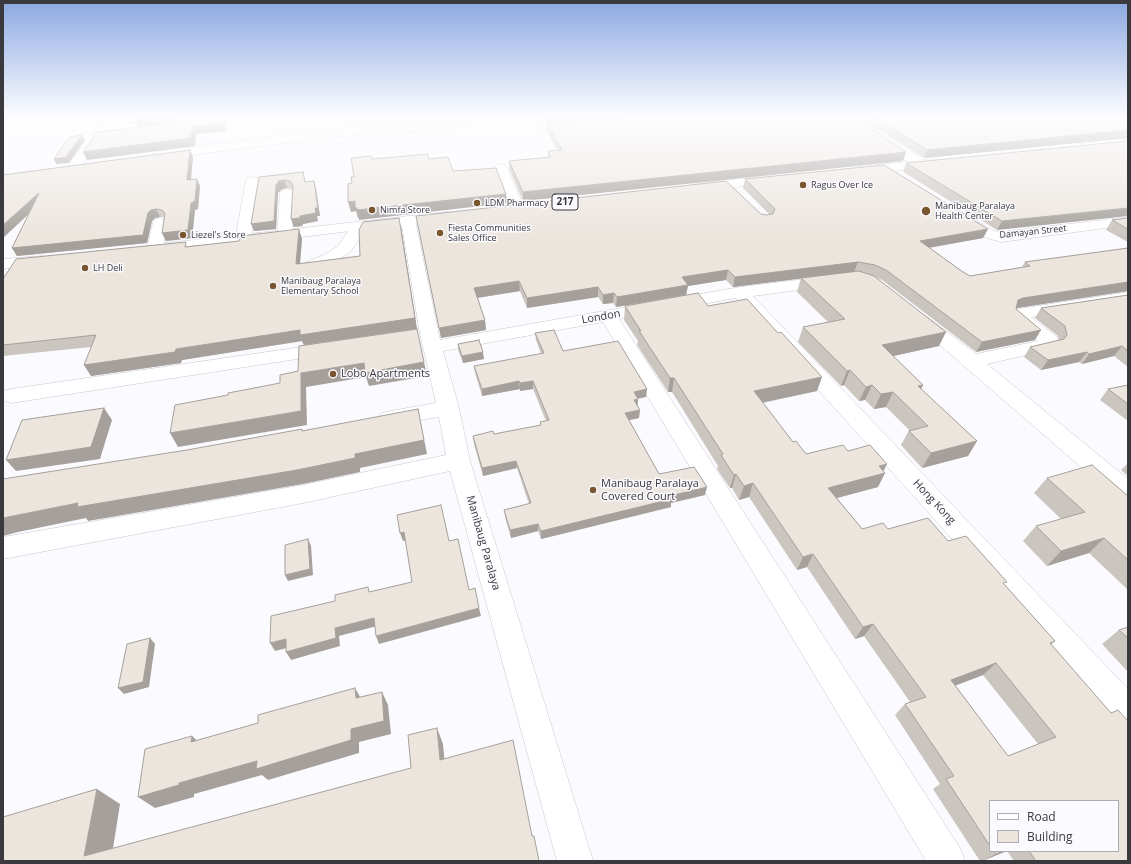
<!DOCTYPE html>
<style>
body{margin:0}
#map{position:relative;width:1131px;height:864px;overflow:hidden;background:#fbfafe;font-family:"Open Sans",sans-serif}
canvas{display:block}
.frame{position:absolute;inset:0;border:4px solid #3a393d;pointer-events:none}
.legend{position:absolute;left:989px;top:800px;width:130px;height:52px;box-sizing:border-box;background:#fbfafe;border:1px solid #aeadb1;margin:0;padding:5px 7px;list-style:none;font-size:12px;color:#3a393d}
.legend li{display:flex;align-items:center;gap:8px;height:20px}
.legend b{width:20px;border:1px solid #aeadb1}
</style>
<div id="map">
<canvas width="1131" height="864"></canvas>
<div class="frame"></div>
<ul class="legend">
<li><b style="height:5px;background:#fff"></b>Road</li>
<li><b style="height:11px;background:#ece5de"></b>Building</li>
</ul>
</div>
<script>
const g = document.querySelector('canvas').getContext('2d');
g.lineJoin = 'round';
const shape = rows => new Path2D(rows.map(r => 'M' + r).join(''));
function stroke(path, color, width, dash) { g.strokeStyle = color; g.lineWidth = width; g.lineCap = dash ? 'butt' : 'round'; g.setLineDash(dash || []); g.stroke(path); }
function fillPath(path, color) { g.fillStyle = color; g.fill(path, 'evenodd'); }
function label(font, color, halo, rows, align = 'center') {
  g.font = font + ' "Open Sans",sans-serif'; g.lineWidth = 3; g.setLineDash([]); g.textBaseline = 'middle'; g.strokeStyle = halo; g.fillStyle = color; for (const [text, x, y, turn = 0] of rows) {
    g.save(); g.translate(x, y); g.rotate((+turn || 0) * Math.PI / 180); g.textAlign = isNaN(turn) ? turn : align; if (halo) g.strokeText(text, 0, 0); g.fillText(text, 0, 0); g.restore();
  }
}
const minor = shape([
 [107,117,119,117,100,137,79,170,69,170,68,167,92,132,107,117],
 [481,117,500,117,498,119,459,128,330,137,161,159,157,158,155,155,157,152,161,151,330,129,459,122,481,117],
 [523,117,534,117,542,124,577,123,581,124,583,126,581,128,577,129,540,131,532,128,523,117],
 [843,117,856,117,925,161,926,164,925,167,915,167,843,117],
 [501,164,506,165,507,168,524,207,522,210,517,211,512,210,510,207,495,168,496,165,501,164],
 [253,177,258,178,260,181,251,239,248,242,243,244,238,242,235,239,246,181,248,178,253,177],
 [287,189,292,190,294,193,292,225,294,234,291,237,286,239,281,237,278,234,278,225,280,193,282,190,287,189],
 [961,213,966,214,994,231,1001,232,1128,217,1128,225,1001,242,984,237,956,220,954,217,956,214,961,213],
 [408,216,413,217,415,220,440,340,740,287,829,276,835,277,837,281,835,285,829,286,753,296,1128,689,1128,728,1117,723,736,298,619,319,960,848,965,861,926,861,603,322,443,351,459,408,470,461,593,861,557,861,450,471,303,503,3,559,3,537,303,485,446,455,439,417,390,425,382,423,379,418,382,413,390,411,436,403,420,334,401,220,403,217,408,216],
 [160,218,165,219,167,222,163,249,161,252,155,254,149,252,147,249,153,222,155,219,160,218],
 [359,222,364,223,366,226,362,236,350,252,338,260,314,270,308,272,302,270,300,267,302,264,326,254,338,246,354,223,359,222],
 [1128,292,1128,302,1031,317,1057,337,1059,344,1057,348,987,364,1128,479,1128,502,1119,500,911,320,914,316,920,315,926,316,976,354,1038,341,1014,322,1011,318,1014,311,1018,309,1128,292],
 [329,343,336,345,339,349,336,353,11,403,3,400,4,391,11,389,329,343]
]);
const major = shape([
 [934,159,939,160,940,163,939,166,859,175,854,174,852,171,854,168,859,167,934,159],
 [775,175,780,176,782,179,780,182,700,191,695,190,693,187,695,184,700,183,775,175],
 [447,212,452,213,454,216,452,219,157,254,151,252,149,249,151,246,157,244,447,212],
 [42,256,48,258,50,261,48,264,3,269,3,259,42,256]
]);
const wall = shape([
 [135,117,227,117,225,131,196,134,195,146,87,160,83,152,170,123,138,126,135,118],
 [539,117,630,117,546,123,541,122],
 [858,117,1128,117,1128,138,924,158],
 [547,124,906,152,903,161,523,201,509,169,509,161,548,157,548,151,557,150,547,132],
 [1128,141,997,230,903,172,906,163],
 [190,150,193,157,191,180,200,186,198,209,195,210,192,238,166,241,162,233,164,217,160,217,155,218,152,221,147,243,17,256,12,248,28,215,3,175],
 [259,177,306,182,316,189,320,216,317,216,318,221,303,224,302,226,294,227,291,219,293,189,292,189,287,188,282,189,278,193,276,229,254,231],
 [745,179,988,229,983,238,929,248,963,272,970,276,1022,267,1025,262,1128,248,1128,291,1017,308,1016,309,1035,340,976,352,882,280,871,275,867,274,939,346,893,356,923,385,921,389,977,441,968,456,922,468,901,445,909,430,886,407,874,409,865,400,859,401,844,385,841,386,798,342,803,327,828,322,797,292,801,278,733,287,726,280,688,286,686,295,616,307,613,303,603,304,598,297,527,308,520,291,478,298,485,320,486,330,441,338,416,216,761,214,767,215,770,215,743,188],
 [1128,218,1128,242,1106,230,1112,220],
 [401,227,417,329,304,345,302,341,182,360,181,363,91,376,84,365,91,347,3,356,3,279,188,246,302,239,300,264,305,263,360,256],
 [1128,295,1128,367,1114,356,1082,364,1079,362,1041,370,1024,357,1030,347,1059,340,1058,336,1035,318,1041,308],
 [625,306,708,306,817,391,763,403,793,442,806,454,848,451,883,471,878,487,837,498,862,529,888,529,948,541,1004,584,1055,641,1051,645,1128,861,1014,861,1007,851,1118,851,990,801,990,851,1007,851,982,861,980,861,933,789,940,784,895,715,905,704,910,702,864,636,855,639,807,567,797,570,749,497,739,500,732,488,730,488,717,469,718,466,672,392,668,392,637,345,638,341,624,320],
 [983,675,1038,744,1008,756,955,685],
 [535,333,563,351,647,389,646,397,638,399,638,406,639,418,629,420,659,474,705,495,671,503,671,507,541,539,538,531,511,538,505,517,504,510,529,504,517,468,483,476,474,444,473,436,494,434,540,425,540,422,546,421,533,389,520,391,520,389,482,396,475,373,474,366,541,354,536,340],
 [458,344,484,359,463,363,458,350],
 [1128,385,1128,421,1100,400,1108,389],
 [1128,463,1128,476,1121,470],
 [1047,478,1128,496,1128,590,1089,553,1047,566,1023,541,1036,526,1061,519,1034,493],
 [1128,627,1128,672,1102,644,1119,630]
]);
const shadedWall = shape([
 [151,117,168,117,170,123,138,126,135,118],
 [223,117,227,117,225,131,196,134,195,146,87,160,83,152,193,126],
 [546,117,630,117,546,123],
 [1128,130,1128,138,924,158,927,150],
 [82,135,85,140,69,163,56,164,54,159],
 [190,150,193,157,190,188,187,180],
 [906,152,903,161,523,201,523,192],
 [197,179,200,186,198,209,195,210,192,238,166,241,162,233,191,203],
 [284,180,287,188,282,189,278,193,276,229,254,231,251,224,279,181],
 [314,181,316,189,320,216,317,216,318,221,303,224,302,226,294,227,291,219,315,208],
 [39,193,44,200,3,238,3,225],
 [506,194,507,203,359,220,359,218,358,218,356,211,351,212,348,202],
 [1128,208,1128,216,997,230,1002,221],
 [156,209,160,217,155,218,152,221,147,243,17,256,12,248,148,213,151,210],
 [401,227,417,329,304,345,302,341,182,360,181,363,91,376,84,365,176,349,300,330],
 [299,229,302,239,299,274,296,264],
 [988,229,983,238,916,250,920,241],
 [858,262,854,272,733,287,735,277],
 [728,270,726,280,688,286,686,295,616,307,617,297,682,277],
 [519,281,520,291,476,298,474,288],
 [1128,282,1128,291,1017,308,1013,310,1018,300,1023,298],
 [598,287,598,297,527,308,527,298],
 [614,293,613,303,603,304,603,295],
 [485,320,486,330,441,338,439,328],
 [1041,330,1035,340,976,352,982,342],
 [946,332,939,346,875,360,882,345],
 [1122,346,1114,356,1082,364,1089,354],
 [483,352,484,359,463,363,462,356],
 [1087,352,1079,362,1041,370,1048,360],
 [424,362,427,376,369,386,366,377,306,387,307,425,178,447,170,433,301,411,301,373,364,363],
 [850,370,844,385,841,386,847,371],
 [822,377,817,391,750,405,754,391],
 [670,378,674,378,672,392,668,392],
 [519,381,520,389,482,396,482,389],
 [533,381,533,389,520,391,520,383],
 [872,385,865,400,859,401,866,387],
 [923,385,916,400,918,386],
 [647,389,646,397,633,399,634,392],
 [893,392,886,407,874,409,881,394],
 [638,399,637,407,634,400],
 [104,408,112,420,100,459,16,471,6,460],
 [418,409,427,454,360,468,360,472,303,484,88,521,86,518,18,532,3,536,3,518,78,503,355,454],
 [640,410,639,418,625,421,625,413],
 [977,441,968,456,922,468,931,453],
 [516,461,517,468,483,476,482,468],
 [887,464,882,474,885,473,878,487,822,502,828,488,879,466],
 [736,474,732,488,730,488,734,475],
 [753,483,749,497,739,500,744,486],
 [707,487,705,495,671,503,671,507,541,539,541,531,670,496],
 [538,524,538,531,511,538,510,530],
 [404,532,407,540,403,541,400,533],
 [1104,538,1089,553,1047,566,1061,551],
 [308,539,311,546,313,575,288,581,285,575],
 [813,554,807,567,797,570,803,557],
 [479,608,481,616,379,644,376,636],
 [374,618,377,626,339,636,340,646,291,660,286,652,335,628],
 [873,624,864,636,855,639,863,627],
 [150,638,155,644,149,687,124,694,118,688],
 [286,639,291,647,275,651,270,643],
 [996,663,983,675,939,692,951,680],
 [355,688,363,702,356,698],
 [382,692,388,705,391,734,359,742,359,753,268,780,262,775,194,794,194,797,155,808,138,797,179,783,351,729],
 [437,728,443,744,446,775,440,760],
 [192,736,205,748,191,742],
 [97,789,120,804,111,861,84,856],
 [1003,851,1007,851,982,861,996,854]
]);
const building = shape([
 [135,117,151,117,135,118,135,117],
 [172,117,223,117,223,124,193,126,191,138,83,152,97,132,167,124,174,121,172,117],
 [645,117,854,117,906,152,523,192,509,161,551,157,548,151,562,150,547,124,645,117],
 [873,117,1128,117,1128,130,927,150,873,117],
 [82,135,66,157,54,159,69,137,82,135],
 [1128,141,1128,208,1002,221,906,163,1128,141],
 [190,150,187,180,197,179,195,201,191,203,188,230,162,233,165,213,162,210,156,209,151,210,148,213,143,235,12,248,39,193,3,225,3,175,190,150],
 [428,154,429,159,448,157,453,171,496,168,506,194,357,210,357,208,355,208,355,201,348,202,348,184,352,183,351,177,354,177,351,158,371,156,372,159,428,154],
 [884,165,988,229,920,241,963,272,970,276,1030,266,1025,262,1128,248,1128,282,1023,298,1018,300,1016,309,1041,330,982,342,886,270,875,265,858,262,735,277,728,270,682,277,688,285,617,297,614,293,603,295,598,287,527,298,519,281,474,288,485,320,439,328,416,216,726,181,761,214,767,215,773,214,775,209,745,179,884,165],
 [303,172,305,182,314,181,318,208,315,208,316,213,300,216,300,218,291,219,293,185,290,181,284,180,279,181,276,185,274,221,251,224,259,177,303,172],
 [399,218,415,318,300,335,300,330,176,349,175,352,84,365,96,335,3,345,3,279,16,259,186,242,185,247,239,241,241,236,299,229,296,264,305,263,360,256,359,230,363,222,399,218],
 [1128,218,1128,229,1112,220,1128,218],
 [859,271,874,276,946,332,882,345,923,385,918,386,977,441,931,453,909,431,928,426,893,392,881,394,872,385,866,387,850,370,847,371,803,327,845,319,801,278,859,271],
 [698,293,708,306,747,299,778,333,781,332,822,377,754,391,793,442,796,441,806,454,843,445,848,451,870,445,887,464,879,466,885,473,828,488,859,525,862,529,883,523,888,529,928,518,948,541,966,536,1007,582,1003,583,1055,641,1050,643,1111,713,1118,710,1128,721,1128,861,1036,861,1029,851,1118,851,1118,801,990,801,990,846,946,779,954,776,905,704,926,697,873,624,863,627,813,554,803,557,753,483,744,486,736,474,734,475,721,455,723,454,674,378,670,378,639,331,641,331,625,306,698,293],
 [996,663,1056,737,1008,756,951,680,996,663],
 [1128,295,1128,351,1122,346,1089,354,1087,352,1048,360,1030,347,1064,339,1067,335,1065,326,1041,308,1128,295],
 [417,329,424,362,365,373,364,363,301,373,301,411,170,433,175,405,228,395,228,393,280,383,280,375,298,371,299,346,417,329],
 [554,330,563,351,618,341,647,389,634,392,638,399,634,400,640,410,625,413,659,474,694,467,707,487,670,496,672,499,541,531,538,524,510,530,504,510,531,503,516,461,482,468,473,436,493,431,494,434,541,425,540,422,549,420,533,381,520,383,519,381,482,389,474,366,544,353,535,333,554,330],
 [479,340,483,352,462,356,458,344,479,340],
 [1128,385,1128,404,1108,389,1128,385],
 [104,408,91,447,6,460,22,420,104,408],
 [418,409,424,440,355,454,355,458,297,470,77,507,78,503,3,518,3,479,187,450,302,429,302,431,418,409],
 [1092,465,1128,496,1128,560,1104,538,1061,551,1036,526,1085,512,1047,478,1092,465],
 [441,505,449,541,458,539,469,590,475,588,479,608,376,636,374,618,335,628,336,638,286,652,286,639,270,643,271,616,335,601,335,595,368,587,369,592,412,582,404,532,400,533,397,515,441,505],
 [308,539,310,569,285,575,285,545,308,539],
 [1128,627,1128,638,1119,630,1128,627],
 [150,638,143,682,118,688,127,644,150,638],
 [355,688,356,698,382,692,384,721,351,729,351,740,256,769,257,761,179,783,179,785,138,797,145,749,192,736,191,742,258,723,258,715,355,688],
 [437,728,440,760,513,740,532,836,534,836,539,861,3,861,3,817,97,789,84,856,411,768,408,735,437,728],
 [994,851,1003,851,996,854,994,851]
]);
const markers = [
 [803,185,4,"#79562f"],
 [477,203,4,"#79562f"],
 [372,210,4,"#79562f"],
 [926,211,5,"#79562f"],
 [440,233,4,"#79562f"],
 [183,235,4,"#79562f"],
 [85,268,4,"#79562f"],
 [273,286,4,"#79562f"],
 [333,374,4,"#79562f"],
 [593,490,4,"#79562f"]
];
const farPoinames = [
 ["Ragus Over Ice",811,185],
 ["LDM Pharmacy",485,203],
 ["Manibaug Paralaya",935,206],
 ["Health Center",935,216],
 ["Nimfa Store",380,210],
 ["Fiesta Communities",448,228],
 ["Sales Office",448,238],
 ["Liezel's Store",191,235],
 ["LH Deli",93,268],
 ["Manibaug Paralaya",281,281],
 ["Elementary School",281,291]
];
const farStreetnames = [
 ["Damayan Street",1033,232,-6]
];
const shields = [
 [565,202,26]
];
const shieldNames = [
 ["217",565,202]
];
const streetNames = [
 ["London",601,317,-10],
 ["Hong Kong",934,502,47],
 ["Manibaug Paralaya",483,543,74]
];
const poiNames = [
 ["Lobo Apartments",341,374],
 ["Manibaug Paralaya",601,484],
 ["Covered Court",601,497]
];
stroke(minor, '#c7c6cf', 1);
stroke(major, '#c7c6cf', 1);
fillPath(minor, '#fff');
fillPath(major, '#fff');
fillPath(wall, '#cbc5bf');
fillPath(shadedWall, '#a5a09b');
fillPath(building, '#ece5de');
stroke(building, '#a5a09b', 1);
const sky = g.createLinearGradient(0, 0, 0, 238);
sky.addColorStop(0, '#8ba8e2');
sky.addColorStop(0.49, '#fdfdff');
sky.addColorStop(1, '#fdfdff00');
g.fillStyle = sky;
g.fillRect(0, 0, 1131, 238);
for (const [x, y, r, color] of markers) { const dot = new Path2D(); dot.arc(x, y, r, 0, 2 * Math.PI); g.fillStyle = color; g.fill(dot); stroke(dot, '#fbfafe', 1.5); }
label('9px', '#3a393d', '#fbfafe', farPoinames, 'left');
label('9px', '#3a393d', '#fbfafe', farStreetnames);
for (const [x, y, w] of shields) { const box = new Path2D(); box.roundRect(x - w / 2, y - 8, w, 16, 3); g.fillStyle = '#fbfafe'; g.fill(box); stroke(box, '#3a393d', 1); }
label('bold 10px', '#3a393d', null, shieldNames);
label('11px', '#3a393d', '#fbfafe', streetNames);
label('11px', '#3a393d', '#fbfafe', poiNames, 'left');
</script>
